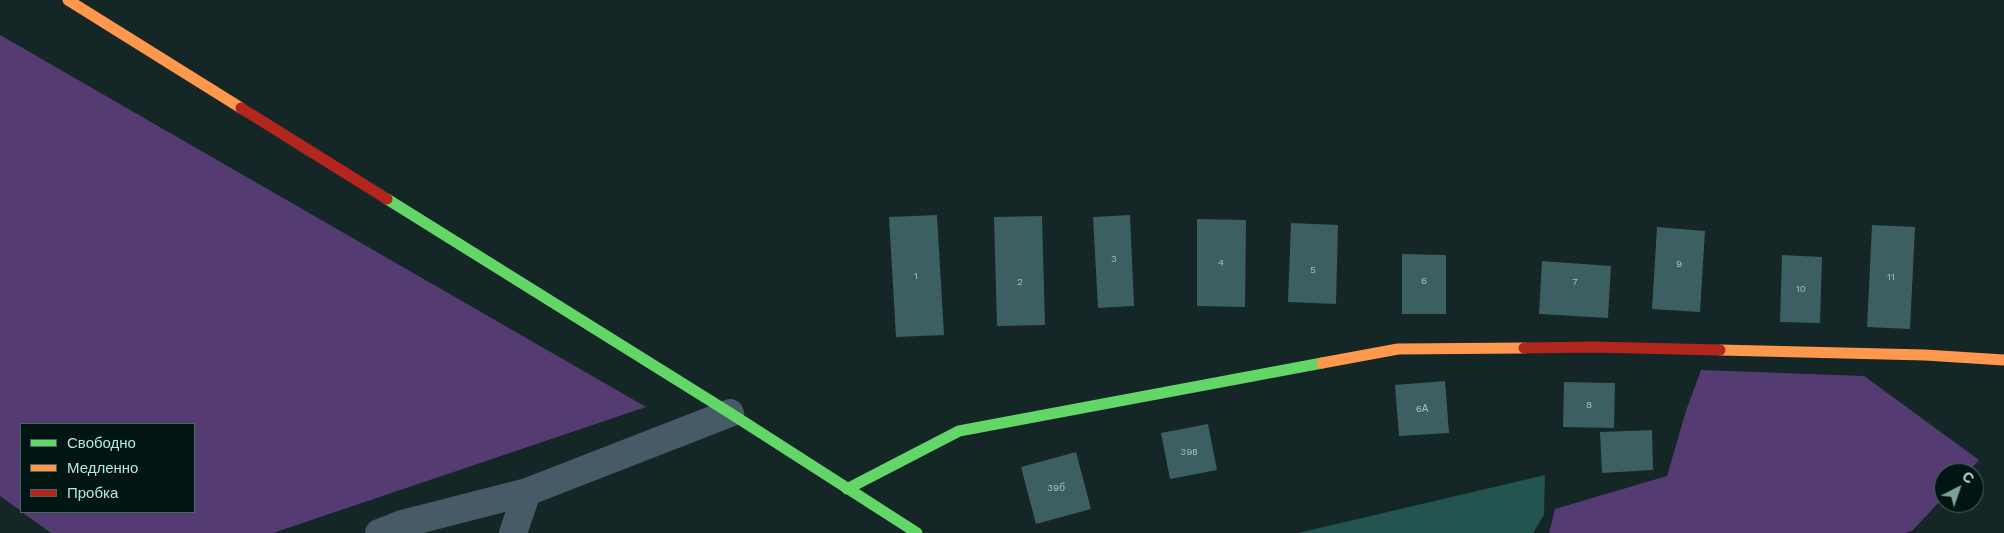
<!DOCTYPE html>
<meta charset="utf-8">
<style>
body{margin:0}
#map{position:relative;width:2004px;height:533px;overflow:hidden;background:#142625;font-family:"Work Sans",sans-serif}
canvas{display:block}
.legend{position:absolute;left:20px;top:423px;width:175px;height:90px;box-sizing:border-box;background:#011513;border:1px solid #496864;margin:0;padding:6px 9px;list-style:none;font-size:15px;color:#b6e5de}
.legend li{display:flex;align-items:center;gap:10px;height:25px}
.legend b{width:25px;border:1px solid #496864}
.north{position:absolute;left:1934px;top:463px;width:50px;height:50px;box-sizing:border-box;background:#011513;border:1px solid #496864;border-radius:50%;rotate:41deg;font-size:14px;font-weight:700;line-height:20px;text-align:center;color:#b6e5de}
.north::after{content:'';display:block;margin:auto;width:18px;height:22px;background:#7da29d;clip-path:polygon(50% 0,100% 100%,50% 72%,0 100%)}
</style>
<div id="map">
<canvas width="2004" height="533"></canvas>
<ul class="legend">
<li><b style="height:6px;background:#63d668"></b>Свободно</li>
<li><b style="height:6px;background:#ff974d"></b>Медленно</li>
<li><b style="height:6px;background:#b3261e"></b>Пробка</li>
</ul>
<div class="north">С</div>
</div>
<script>
const g = document.querySelector('canvas').getContext('2d');
g.lineJoin = 'round';
function fillPath(path, color) { g.fillStyle = color; g.fill(path, 'evenodd'); }
const shape = rows => new Path2D(rows.map(r => 'M' + r).join(''));
function stroke(path, color, width, dash) { g.strokeStyle = color; g.lineWidth = width; g.lineCap = dash ? 'butt' : 'round'; g.setLineDash(dash || []); g.stroke(path); }
function label(font, color, halo, rows, align = 'center') {
  g.font = font + ' "Work Sans",sans-serif'; g.lineWidth = 5; g.setLineDash([]); g.textBaseline = 'middle'; g.strokeStyle = halo; g.fillStyle = color; for (const [text, x, y, turn = 0] of rows) {
    g.save(); g.translate(x, y); g.rotate((+turn || 0) * Math.PI / 180); g.textAlign = isNaN(turn) ? turn : align; if (halo) g.strokeText(text, 0, 0); g.fillText(text, 0, 0); g.restore();
  }
}
const green = shape([
 [0,35,646,407,273,533,51,533,22,512,194,512,194,424,21,424,21,511,0,496],
 [1701,370,1864,376,1979,460,1967,473,1944,473,1944,497,1912,531,1904,533,1549,533,1555,509,1667,476,1686,411]
]);
const water = shape([
 [1545,475,1544,515,1533,533,1298,533]
]);
const building = shape([
 [937,215,944,335,896,337,889,217],
 [1130,215,1134,306,1098,308,1093,217],
 [1042,216,1045,325,997,326,994,217],
 [1197,219,1246,220,1245,307,1197,306],
 [1291,223,1338,225,1336,304,1288,302],
 [1872,225,1915,227,1910,329,1867,327],
 [1657,227,1705,231,1700,312,1652,309],
 [1402,254,1446,255,1446,314,1402,314],
 [1782,255,1822,257,1820,323,1780,322],
 [1542,261,1611,266,1608,318,1539,314],
 [1445,381,1449,433,1399,436,1395,385],
 [1564,382,1615,383,1614,428,1563,427],
 [1208,424,1217,470,1170,479,1161,433],
 [1652,430,1653,470,1602,473,1600,432],
 [1076,452,1091,509,1036,524,1021,467]
]);
const street = shape([
 [379,533,402,524,527,492,730,413],
 [513,533,527,492]
]);
const fast = shape([
 [387,199,730,413,917,533],
 [847,489,959,431,1322,363]
]);
const slow = shape([
 [68,0,241,108],
 [1720,350,1925,355,2004,360],
 [1322,363,1398,349,1524,348]
]);
const jam = shape([
 [241,108,387,199],
 [1524,348,1593,347,1720,350]
]);
const numberNames = [
 ["3",1114,259],
 ["4",1221,263],
 ["9",1679,264],
 ["5",1313,270],
 ["1",916,276],
 ["11",1891,277],
 ["6",1424,281],
 ["2",1020,282],
 ["7",1575,282],
 ["10",1801,289],
 ["8",1589,405],
 ["6А",1422,409],
 ["39в",1189,452],
 ["39б",1056,488]
];
fillPath(green, '#543c72');
fillPath(water, '#23544f');
fillPath(building, '#3c5f62');
stroke(street, '#475a67', 28);
stroke(fast, '#63d668', 11);
stroke(slow, '#ff974d', 11);
stroke(jam, '#b3261e', 11);
label('10px', '#98c4bf', null, numberNames);
</script>
